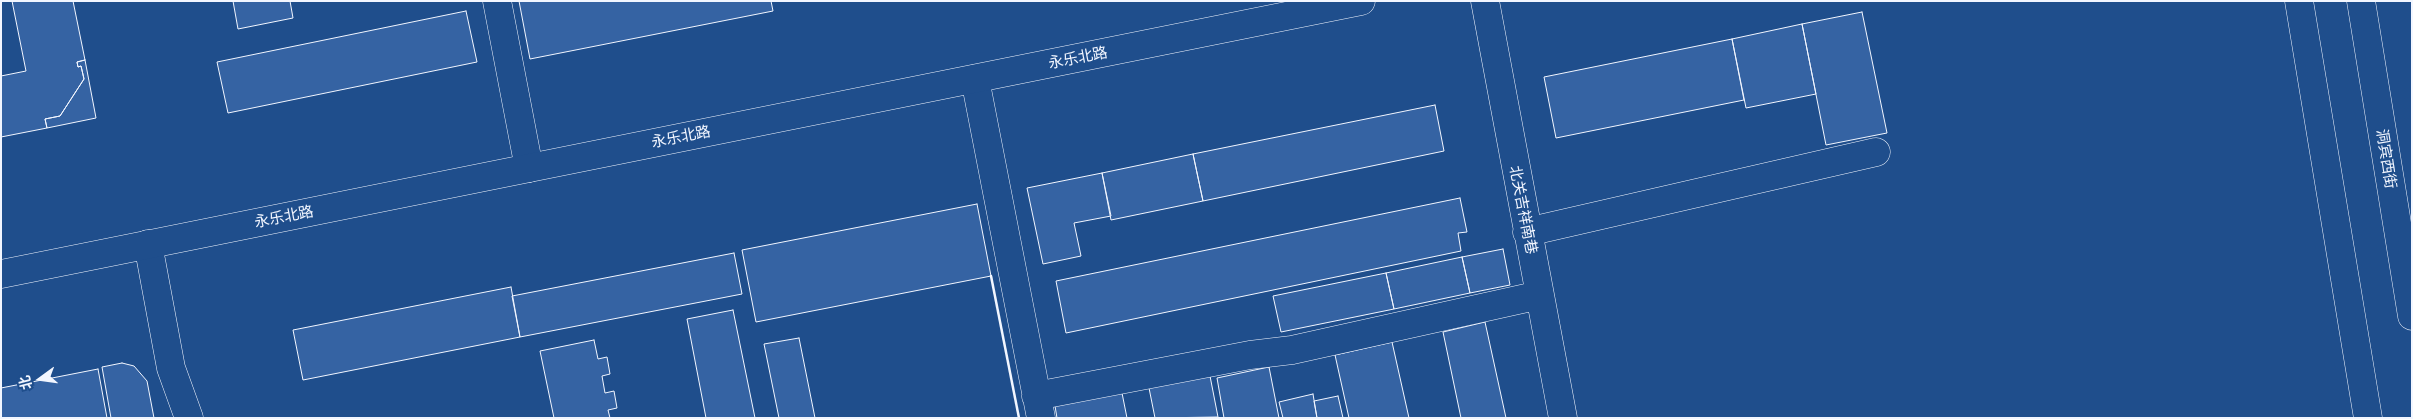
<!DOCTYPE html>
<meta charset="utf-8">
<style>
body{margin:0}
#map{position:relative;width:2413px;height:419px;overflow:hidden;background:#1f4e8c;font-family:"Public Sans","Noto Sans SC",sans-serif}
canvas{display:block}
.frame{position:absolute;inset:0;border:2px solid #f2f6ff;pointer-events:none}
.north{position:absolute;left:15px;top:354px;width:50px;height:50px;-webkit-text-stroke:4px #1f4e8c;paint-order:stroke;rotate:256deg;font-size:14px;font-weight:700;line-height:20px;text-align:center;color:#f2f6ff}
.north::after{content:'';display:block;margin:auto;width:18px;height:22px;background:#f2f6ff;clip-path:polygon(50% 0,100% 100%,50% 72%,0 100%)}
</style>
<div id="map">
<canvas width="2413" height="419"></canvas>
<div class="frame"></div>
<div class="north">北</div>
</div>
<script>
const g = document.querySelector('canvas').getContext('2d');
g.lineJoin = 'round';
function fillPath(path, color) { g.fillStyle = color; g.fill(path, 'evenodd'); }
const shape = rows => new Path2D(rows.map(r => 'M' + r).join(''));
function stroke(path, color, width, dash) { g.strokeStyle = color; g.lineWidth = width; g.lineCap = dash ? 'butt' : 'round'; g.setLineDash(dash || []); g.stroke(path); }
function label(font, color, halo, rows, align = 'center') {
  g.font = font + ' "Public Sans","Noto Sans SC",sans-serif'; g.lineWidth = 4; g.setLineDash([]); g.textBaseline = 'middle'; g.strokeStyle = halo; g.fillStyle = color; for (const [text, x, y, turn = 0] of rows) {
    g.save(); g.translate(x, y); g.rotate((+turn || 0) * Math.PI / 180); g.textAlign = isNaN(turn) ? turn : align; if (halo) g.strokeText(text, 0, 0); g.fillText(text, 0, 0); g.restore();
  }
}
const building = shape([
 [12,1,73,1,85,60,77,62,78,67,81,66,84,79,60,116,45,119,47,128,1,137,1,76,26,71,12,1],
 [233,1,290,1,293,18,238,29,233,1],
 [519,1,771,1,773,11,530,59,519,1],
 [466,11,477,62,228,113,217,62,466,11],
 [1862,12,1887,133,1826,145,1802,24,1862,12],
 [1802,24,1816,94,1746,108,1732,39,1802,24],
 [1732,39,1744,100,1556,138,1544,77,1732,39],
 [85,60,96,118,47,128,45,119,60,116,84,79,81,66,78,67,77,62,85,60],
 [1435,105,1444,151,1203,201,1193,154,1435,105],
 [1193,154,1203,201,1111,220,1102,173,1193,154],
 [1102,173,1111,216,1074,223,1081,256,1043,264,1027,188,1102,173],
 [1460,198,1467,232,1458,233,1461,251,1066,333,1056,281,1460,198],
 [977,204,991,276,756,322,742,250,977,204],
 [1503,249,1510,285,1470,293,1462,257,1503,249],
 [734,253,742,294,520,337,512,296,734,253],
 [1462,257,1470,293,1394,309,1386,273,1462,257],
 [1386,273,1394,309,1281,332,1273,296,1386,273],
 [511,287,520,337,303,380,293,330,511,287],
 [733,310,755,418,706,418,687,319,733,310],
 [1485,322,1506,418,1461,418,1443,332,1485,322],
 [799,338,815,418,779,418,764,344,799,338],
 [594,340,598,359,607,357,610,374,602,376,605,393,614,391,617,408,608,410,610,418,554,418,540,351,594,340],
 [1392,342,1409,418,1349,418,1335,355,1392,342],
 [122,363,134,366,147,381,154,418,111,418,102,367,122,363],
 [1269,367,1279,418,1224,418,1217,378,1269,367],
 [98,369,107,418,1,418,1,388,98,369],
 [1210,376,1218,417,1155,418,1149,388,1210,376],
 [1122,393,1127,418,1057,418,1055,406,1122,393],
 [1313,394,1317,418,1283,418,1279,402,1313,394],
 [1338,396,1343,418,1317,418,1314,401,1338,396]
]);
const minor = shape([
 [497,1,529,168],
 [1485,1,1563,418],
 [2299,1,2368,418],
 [975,79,1041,418],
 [1527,232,1876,152],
 [148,244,171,368,189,418],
 [1036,396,1250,355,1292,350,1540,295]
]);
const major = shape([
 [2361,1,2412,316],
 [1,274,1361,1]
]);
const wall = shape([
 [991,276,1019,418]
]);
const streetNames = [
 ["永乐北路",1078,58,-11],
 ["永乐北路",681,137,-11],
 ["洞宾西街",2386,159,81],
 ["北关吉祥南巷",1523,210,79],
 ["永乐北路",284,217,-11]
];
fillPath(building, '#3563a3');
stroke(building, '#f2f6ff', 1);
stroke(minor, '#f2f6ff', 29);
stroke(major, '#f2f6ff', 29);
stroke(minor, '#1f4e8c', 28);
stroke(major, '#1f4e8c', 28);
stroke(wall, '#f2f6ff', 2.5);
label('15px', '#f2f6ff', '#1f4e8c', streetNames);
</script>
